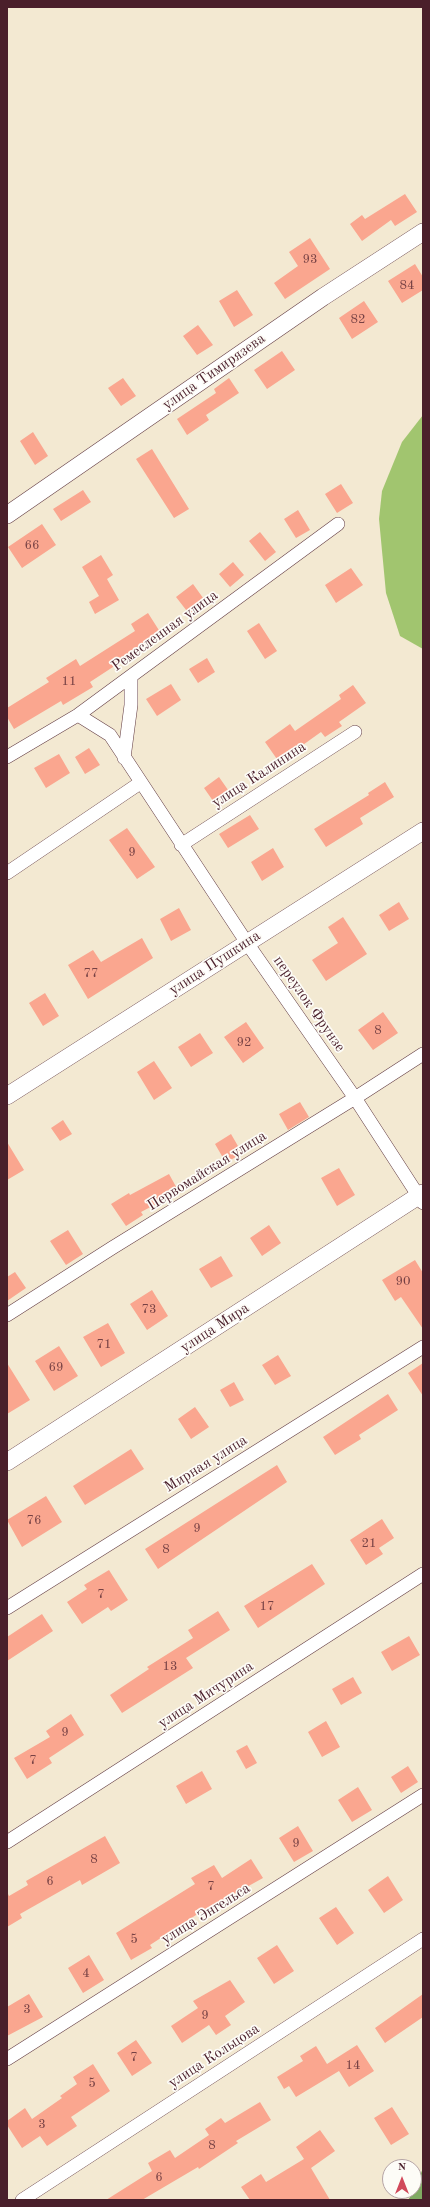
<!DOCTYPE html>
<meta charset="utf-8">
<style>
body{margin:0}
#map{position:relative;width:430px;height:2207px;overflow:hidden;background:#f3e9d2;font-family:"Old Standard TT",serif}
canvas{display:block}
.frame{position:absolute;inset:0;border:8px solid #4a1f2b;pointer-events:none}
.north{position:absolute;left:382px;top:2159px;width:40px;height:40px;box-sizing:border-box;background:#fdfcf7;border:1px solid #b5a4a5;border-radius:50%;rotate:0deg;font-size:11px;font-weight:700;line-height:16px;text-align:center;color:#4a1f2b}
.north::after{content:'';display:block;margin:auto;width:14px;height:18px;background:#d1495b;clip-path:polygon(50% 0,100% 100%,50% 72%,0 100%)}
</style>
<div id="map">
<canvas width="430" height="2207"></canvas>
<div class="frame"></div>
<div class="north">N</div>
</div>
<script>
const g = document.querySelector('canvas').getContext('2d');
g.lineJoin = 'round';
function fillPath(path, color) { g.fillStyle = color; g.fill(path, 'evenodd'); }
const shape = rows => new Path2D(rows.map(r => 'M' + r).join(''));
function stroke(path, color, width, dash) { g.strokeStyle = color; g.lineWidth = width; g.lineCap = dash ? 'butt' : 'round'; g.setLineDash(dash || []); g.stroke(path); }
function label(font, color, halo, rows, align = 'center') {
  g.font = font + ' "Old Standard TT",serif'; g.lineWidth = 3.5; g.setLineDash([]); g.textBaseline = 'middle'; g.strokeStyle = halo; g.fillStyle = color; for (const [text, x, y, turn = 0] of rows) {
    g.save(); g.translate(x, y); g.rotate((+turn || 0) * Math.PI / 180); g.textAlign = isNaN(turn) ? turn : align; if (halo) g.strokeText(text, 0, 0); g.fillText(text, 0, 0); g.restore();
  }
}
const green = shape([
 [423,415,423,649,400,636,386,593,379,519,382,491,402,442]
]);
const forest = shape([
 [423,2168,423,2200,408,2200,414,2191]
]);
const building = shape([
 [405,194,417,212,395,226,391,220,362,241,350,224,362,215,365,219],
 [310,238,330,269,285,299,274,283,298,266,289,252],
 [415,264,423,277,423,290,402,303,388,281],
 [237,290,253,315,234,327,219,301],
 [364,301,378,322,352,339,339,318],
 [198,325,213,345,197,355,183,336],
 [282,351,295,370,267,389,254,370],
 [123,378,136,396,121,406,108,388],
 [229,378,239,393,206,415,209,420,187,435,177,419,216,393,214,389],
 [33,432,48,456,35,465,20,441],
 [152,449,189,509,174,518,136,459],
 [341,484,353,503,337,513,325,494],
 [83,490,91,502,61,521,53,509],
 [298,510,310,530,296,538,284,519],
 [42,524,56,545,22,568,8,547],
 [260,532,276,552,265,561,249,541],
 [101,555,113,575,107,579,119,600,95,614,89,602,99,596,82,567],
 [233,562,244,575,230,587,219,574],
 [351,568,363,585,336,603,325,585],
 [193,584,206,602,190,615,176,597],
 [148,613,162,635,90,682,93,687,63,705,61,701,14,729,7,717,7,708,49,682,46,678,76,659,80,666,135,631,131,624],
 [259,623,277,651,265,659,247,631],
 [207,658,215,672,198,683,189,669],
 [171,684,181,700,157,716,146,699],
 [353,685,366,703,339,722,342,726,325,737,321,732,279,762,265,742,290,724,295,731,341,699,339,695],
 [89,748,100,765,85,774,75,757],
 [59,754,70,773,46,788,34,768],
 [219,777,233,797,218,808,204,788],
 [385,782,394,797,360,818,363,824,326,847,314,829,369,795,368,793],
 [250,815,259,829,228,848,219,834],
 [127,828,155,867,137,879,109,840],
 [273,848,284,867,262,881,251,862],
 [399,902,409,919,389,931,379,915],
 [179,908,191,930,171,941,160,919],
 [343,917,367,954,326,981,312,960,338,943,328,927],
 [142,938,153,958,88,999,68,965,93,950,101,962],
 [45,993,59,1016,43,1026,29,1003],
 [383,1012,398,1033,373,1050,358,1030],
 [246,1022,264,1048,243,1063,224,1037],
 [200,1033,213,1053,191,1067,178,1047],
 [154,1061,172,1088,154,1100,137,1072],
 [300,1102,309,1117,288,1130,279,1114],
 [63,1120,72,1134,60,1141,51,1128],
 [231,1134,242,1153,226,1163,215,1144],
 [7,1142,24,1170,7,1180],
 [339,1168,355,1195,337,1206,321,1178],
 [169,1174,179,1192,141,1212,143,1215,126,1226,111,1204,129,1193,130,1195],
 [269,1225,281,1243,262,1256,250,1238],
 [68,1230,83,1254,66,1265,50,1241],
 [221,1256,233,1276,211,1288,199,1269],
 [415,1260,423,1273,423,1329,401,1297,395,1301,382,1280],
 [15,1272,26,1288,7,1301,7,1277],
 [152,1290,168,1316,147,1330,130,1304],
 [108,1323,125,1353,101,1367,83,1337],
 [59,1346,78,1376,54,1391,35,1361],
 [278,1355,291,1376,275,1385,262,1365],
 [7,1363,30,1400,7,1414],
 [423,1363,423,1396,408,1373],
 [234,1382,244,1400,230,1407,220,1390],
 [388,1394,398,1410,359,1435,361,1439,335,1455,323,1437],
 [195,1407,209,1427,191,1439,178,1419],
 [131,1449,144,1469,85,1505,73,1486],
 [277,1465,287,1482,158,1569,145,1549],
 [46,1496,62,1522,22,1547,7,1520],
 [382,1519,394,1538,379,1548,383,1554,366,1565,350,1540],
 [312,1564,325,1584,258,1628,244,1606],
 [109,1570,128,1600,111,1611,108,1607,82,1624,67,1602,87,1589,84,1585],
 [218,1611,230,1630,186,1658,193,1668,122,1713,110,1695,149,1669,147,1667,193,1638,188,1630],
 [42,1614,53,1631,7,1661,7,1637],
 [409,1636,420,1655,392,1671,381,1652],
 [353,1677,362,1693,341,1705,332,1689],
 [71,1714,84,1735,49,1758,52,1763,27,1779,14,1758,50,1737,46,1731],
 [326,1721,340,1747,322,1757,308,1732],
 [247,1745,257,1763,246,1769,236,1751],
 [408,1766,418,1782,401,1793,391,1777],
 [202,1771,212,1789,186,1804,176,1786],
 [358,1787,372,1810,352,1822,338,1800],
 [298,1826,313,1851,294,1862,279,1838],
 [105,1836,120,1863,82,1885,80,1880,20,1914,22,1918,7,1927,7,1892,9,1896,28,1885,26,1881],
 [251,1859,263,1878,196,1915,150,1945,152,1948,131,1960,116,1933,195,1884,191,1878,214,1865,222,1878],
 [388,1876,403,1900,384,1913,368,1890],
 [336,1907,354,1933,337,1945,319,1918],
 [277,1945,294,1971,274,1984,257,1958],
 [89,1955,104,1980,83,1993,68,1968],
 [230,1980,245,2002,225,2016,231,2025,216,2035,209,2025,182,2043,171,2026,198,2008,193,2001],
 [29,1994,43,2017,7,2036,7,2007],
 [423,1994,423,2017,385,2043,375,2028],
 [136,2040,152,2063,132,2076,117,2053],
 [357,2045,374,2071,349,2087,339,2071,296,2097,289,2086,284,2089,277,2077,303,2061,300,2056,316,2046,327,2064],
 [93,2064,110,2091,71,2117,77,2126,47,2146,40,2136,22,2148,7,2125,7,2121,25,2108,32,2119,62,2098,60,2096,77,2084,73,2077],
 [260,2102,271,2120,236,2141,238,2143,199,2169,198,2167,142,2200,106,2200,152,2171,148,2163,170,2150,175,2158,209,2135,205,2129,221,2118,225,2123],
 [392,2107,409,2134,391,2145,374,2118],
 [320,2130,335,2151,311,2168,330,2200,250,2200,241,2187,261,2174,266,2182,304,2159,296,2147]
]);
const minor = shape([
 [78,715,110,735,247,943,355,1098,423,1203],
 [7,757,78,715,338,524],
 [124,758,131,705,131,676],
 [181,845,355,732],
 [7,873,140,783],
 [7,1315,112,1248,355,1098,423,1054],
 [7,1608,423,1347],
 [7,1842,423,1574],
 [7,2059,423,1795],
 [22,2200,423,1939]
]);
const tertiary = shape([
 [7,515,323,297,423,232],
 [7,1096,423,831],
 [7,1462,423,1193]
]);
const numberNames = [
 ["93",310,260],
 ["84",407,286],
 ["82",358,320],
 ["66",32,546],
 ["11",69,682],
 ["9",132,853],
 ["77",91,974],
 ["8",378,1031],
 ["92",244,1043],
 ["90",403,1282],
 ["73",149,1310],
 ["71",104,1345],
 ["69",56,1368],
 ["76",34,1521],
 ["9",197,1529],
 ["21",369,1544],
 ["8",166,1550],
 ["7",101,1595],
 ["17",267,1607],
 ["13",170,1667],
 ["9",65,1733],
 ["7",33,1761],
 ["9",296,1844],
 ["8",94,1860],
 ["6",50,1882],
 ["7",211,1887],
 ["5",134,1940],
 ["4",86,1974],
 ["3",27,2010],
 ["9",205,2016],
 ["7",134,2058],
 ["14",353,2066],
 ["5",92,2084],
 ["3",42,2125],
 ["8",212,2146],
 ["6",159,2178]
];
const streetNames = [
 ["улица Тимирязева",214,372,-35],
 ["Ремесленная улица",165,631,-36],
 ["улица Калинина",259,775,-33],
 ["улица Пушкина",215,963,-33],
 ["переулок Фрунзе",309,1004,55],
 ["Первомайская улица",207,1171,-32],
 ["улица Мира",215,1328,-33],
 ["Мирная улица",206,1464,-32],
 ["улица Мичурина",206,1695,-33],
 ["улица Энгельса",206,1914,-32],
 ["улица Кольцова",214,2056,-33]
];
fillPath(green, '#a1c56f');
fillPath(forest, '#80aa62');
fillPath(building, '#faa68f');
stroke(minor, '#633d44', 14);
stroke(tertiary, '#633d44', 18);
stroke(minor, '#fff', 13);
stroke(tertiary, '#fff', 17);
label('13px', '#764144', null, numberNames);
label('15px', '#4a1f2b', '#fdfcf7', streetNames);
</script>
